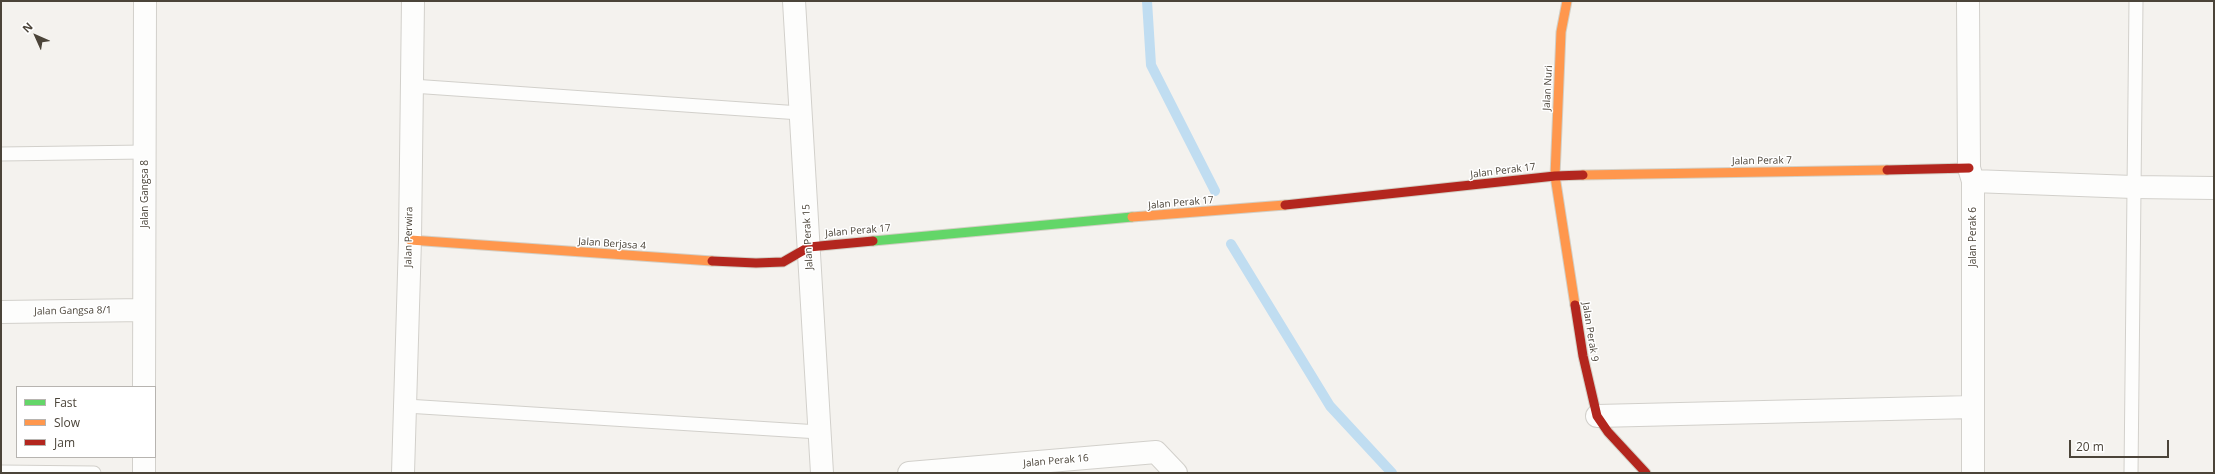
<!DOCTYPE html>
<style>
body{margin:0}
#map{position:relative;width:2215px;height:474px;overflow:hidden;background:#f4f2ee;font-family:"Open Sans",sans-serif}
canvas{display:block}
.frame{position:absolute;inset:0;border:2px solid #4b4439;pointer-events:none}
.legend{position:absolute;left:16px;top:386px;width:140px;height:72px;box-sizing:border-box;background:#fff;border:1px solid #b7b4b0;margin:0;padding:5px 7px;list-style:none;font-size:12px;color:#4b4439}
.legend li{display:flex;align-items:center;gap:8px;height:20px}
.legend b{width:20px;border:1px solid #b7b4b0}
.north{position:absolute;left:16px;top:16px;width:40px;height:40px;-webkit-text-stroke:3px #fff;paint-order:stroke;rotate:315deg;font-size:11px;font-weight:700;line-height:16px;text-align:center;color:#4b4439}
.north::after{content:'';display:block;margin:auto;width:14px;height:18px;background:#4b4439;clip-path:polygon(50% 0,100% 100%,50% 72%,0 100%)}
.scale{position:absolute;left:2069px;top:440px;width:100px;height:18px;box-sizing:border-box;border:2px solid #4b4439;border-top:0;padding-left:5px;font-size:12px;line-height:14px;white-space:nowrap;color:#4b4439;-webkit-text-stroke:3px #fff;paint-order:stroke}
</style>
<div id="map">
<canvas width="2215" height="474"></canvas>
<div class="frame"></div>
<ul class="legend">
<li><b style="height:5px;background:#63d668"></b>Fast</li>
<li><b style="height:5px;background:#ff974d"></b>Slow</li>
<li><b style="height:5px;background:#b3261e"></b>Jam</li>
</ul>
<div class="north">N</div>
<div class="scale">20 m</div>
</div>
<script>
const g = document.querySelector('canvas').getContext('2d');
g.lineJoin = 'round';
const shape = rows => new Path2D(rows.map(r => 'M' + r).join(''));
function stroke(path, color, width, dash) { g.strokeStyle = color; g.lineWidth = width; g.lineCap = dash ? 'butt' : 'round'; g.setLineDash(dash || []); g.stroke(path); }
function label(font, color, halo, rows, align = 'center') {
  g.font = font + ' "Open Sans",sans-serif'; g.lineWidth = 3; g.setLineDash([]); g.textBaseline = 'middle'; g.strokeStyle = halo; g.fillStyle = color; for (const [text, x, y, turn = 0] of rows) {
    g.save(); g.translate(x, y); g.rotate((+turn || 0) * Math.PI / 180); g.textAlign = isNaN(turn) ? turn : align; if (halo) g.strokeText(text, 0, 0); g.fillText(text, 0, 0); g.restore();
  }
}
const stream = shape([
 [1147,1,1151,65,1215,191],
 [1231,244,1330,406,1392,473]
]);
const lane = shape([
 [412,86,800,113],
 [1,154,145,152],
 [406,406,819,432],
 [1,472,94,473],
 [2131,473,2136,1]
]);
const street = shape([
 [794,1,822,473],
 [1968,1,1969,168,1973,181,1973,473],
 [1973,181,2133,187,2214,188],
 [1,312,144,310],
 [144,387,145,1],
 [1597,416,1972,407],
 [144,473,144,457],
 [403,473,410,240,413,1],
 [909,473,1156,452,1176,473]
]);
const fast = shape([
 [873,241,1132,217]
]);
const slow = shape([
 [1567,1,1561,32,1555,176,1575,305],
 [1583,175,1887,170],
 [1132,217,1285,205],
 [410,240,712,261]
]);
const jam = shape([
 [1887,170,1969,168],
 [1285,205,1555,176,1583,175],
 [712,261,756,263,783,262,809,247,873,241],
 [1575,305,1583,356,1597,416,1608,432,1646,473]
]);
const streetNames = [
 ["Jalan Nuri",1548,88,-87],
 ["Jalan Perak 7",1762,161,-1],
 ["Jalan Perak 17",1503,171,-7],
 ["Jalan Gangsa 8",145,194,-90],
 ["Jalan Perak 17",1181,203,-5],
 ["Jalan Perak 17",858,231,-5],
 ["Jalan Perwira",409,237,-89],
 ["Jalan Perak 15",808,237,-93],
 ["Jalan Perak 6",1973,237,-90],
 ["Jalan Berjasa 4",612,244,4],
 ["Jalan Gangsa 8/1",73,311,-1],
 ["Jalan Perak 9",1590,332,81],
 ["Jalan Perak 16",1056,461,-5]
];
stroke(stream, '#c0ddf1', 10);
stroke(lane, '#d2d0cb', 15);
stroke(street, '#d2d0cb', 24);
stroke(fast, '#d3cfc5', 11);
stroke(slow, '#d3cfc5', 11);
stroke(jam, '#d3cfc5', 11);
stroke(lane, '#fdfdfc', 13);
stroke(street, '#fdfdfc', 22);
stroke(fast, '#63d668', 9);
stroke(slow, '#ff974d', 9);
stroke(jam, '#b3261e', 9);
label('10px', '#4b4439', '#fff', streetNames);
</script>
